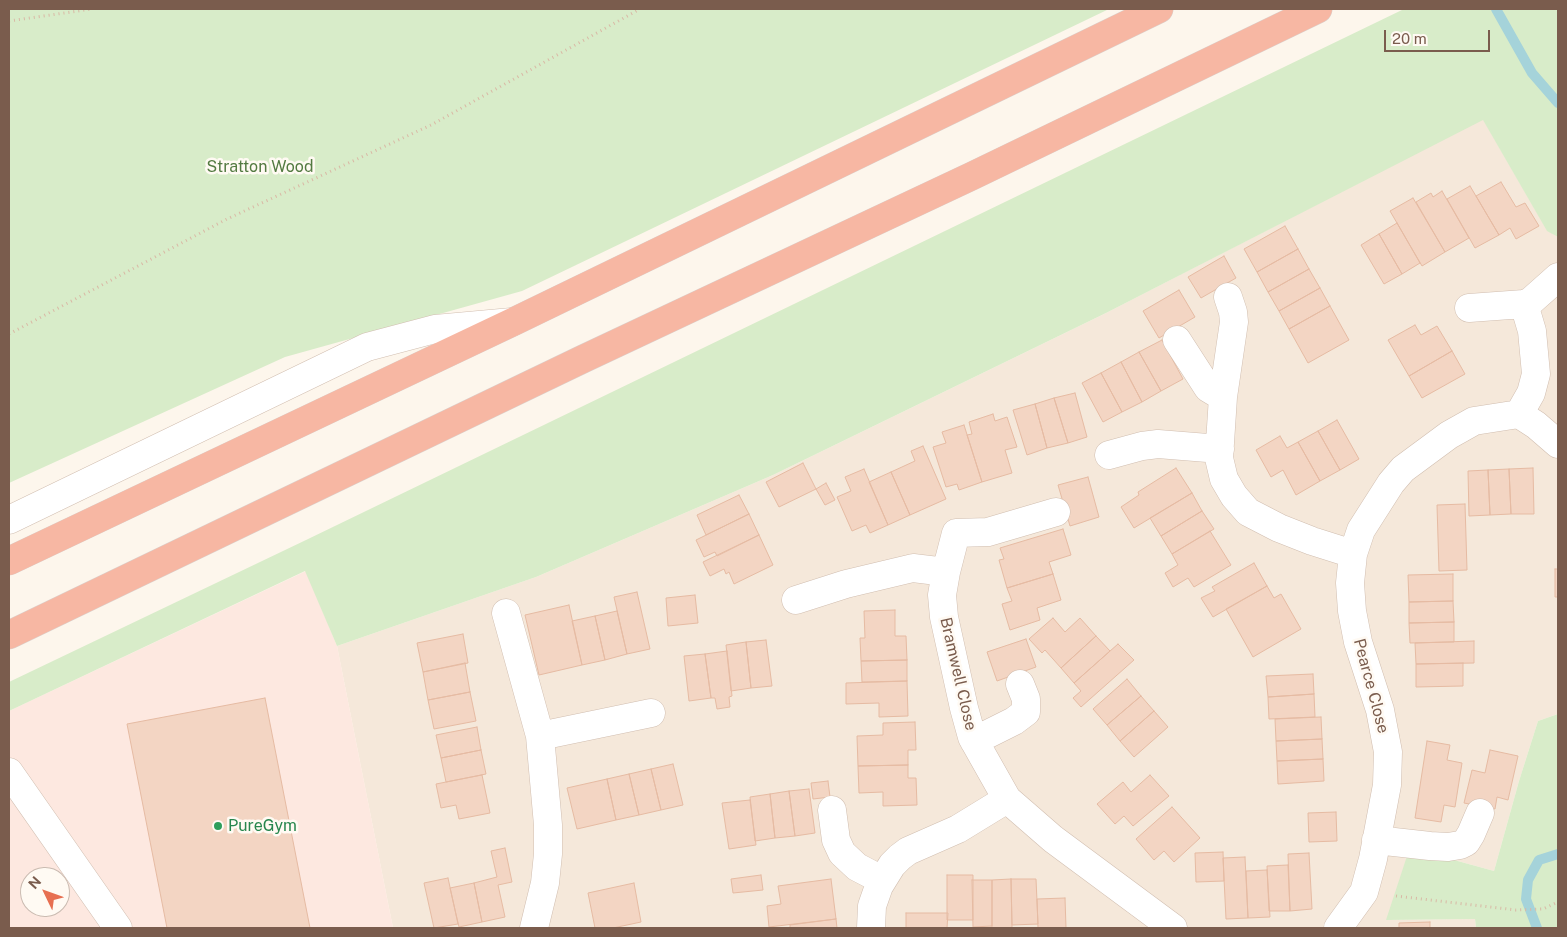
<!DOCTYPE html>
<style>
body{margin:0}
#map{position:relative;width:1567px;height:937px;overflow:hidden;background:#fdf6ec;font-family:"Public Sans",sans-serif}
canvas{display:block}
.frame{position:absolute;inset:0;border:10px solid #7a5c4d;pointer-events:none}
.north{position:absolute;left:20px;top:867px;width:50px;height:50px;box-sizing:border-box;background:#fffaf3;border:1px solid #cabbb1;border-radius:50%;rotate:312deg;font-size:14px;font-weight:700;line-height:20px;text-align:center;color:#7a5c4d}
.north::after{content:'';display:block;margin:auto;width:18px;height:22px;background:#e76f51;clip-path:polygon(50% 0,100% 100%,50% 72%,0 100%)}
.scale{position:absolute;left:1384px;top:30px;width:106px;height:22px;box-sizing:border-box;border:2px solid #7a5c4d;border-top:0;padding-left:6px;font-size:15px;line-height:18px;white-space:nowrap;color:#7a5c4d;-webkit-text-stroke:4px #fffaf3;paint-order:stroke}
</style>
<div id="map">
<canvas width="1567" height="937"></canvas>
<div class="frame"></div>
<div class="north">N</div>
<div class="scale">20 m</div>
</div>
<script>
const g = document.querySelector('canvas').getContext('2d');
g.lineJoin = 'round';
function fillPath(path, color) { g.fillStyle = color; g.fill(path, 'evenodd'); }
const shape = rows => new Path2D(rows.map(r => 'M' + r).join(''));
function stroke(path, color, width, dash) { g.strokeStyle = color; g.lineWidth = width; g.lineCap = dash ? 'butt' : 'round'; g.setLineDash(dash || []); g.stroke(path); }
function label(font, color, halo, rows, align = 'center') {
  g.font = font + ' "Public Sans",sans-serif'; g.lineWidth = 5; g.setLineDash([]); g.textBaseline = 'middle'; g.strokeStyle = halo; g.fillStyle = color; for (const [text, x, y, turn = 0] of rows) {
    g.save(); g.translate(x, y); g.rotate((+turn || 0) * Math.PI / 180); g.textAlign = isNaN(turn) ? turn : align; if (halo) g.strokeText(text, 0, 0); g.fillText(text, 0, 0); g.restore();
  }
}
const residential = shape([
 [1483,119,1547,230,1558,237,1558,714,1538,721,1519,781,1494,871,1454,860,1386,920,1475,919,1476,928,393,928,337,646,536,577,773,475,1106,313]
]);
const commercial = shape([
 [306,571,337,646,393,928,9,928,9,711],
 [30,877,60,877,60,907,30,907]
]);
const green = shape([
 [9,9,1109,9,522,291,285,357,9,483],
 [1404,9,1558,9,1558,237,1547,231,1483,120,1106,313,773,475,536,577,337,646,305,571,9,711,9,682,306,540],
 [1558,714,1558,928,1476,928,1475,919,1386,920,1407,856,1454,860,1494,871,1519,781,1538,721]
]);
const stream = shape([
 [1496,9,1532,73,1558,103],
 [1537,928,1526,899,1528,880,1539,860,1558,854]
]);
const building = shape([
 [1501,182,1516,207,1525,203,1539,226,1516,239,1510,228,1499,235,1476,196,1501,182],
 [1470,186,1499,235,1475,248,1447,199,1470,186],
 [1442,191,1469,238,1445,252,1416,202,1431,193,1433,197,1442,191],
 [1413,198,1445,252,1422,266,1390,211,1413,198],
 [1397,223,1420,263,1402,274,1379,234,1397,223],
 [1285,226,1298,249,1257,272,1244,249,1285,226],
 [1379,234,1402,274,1384,284,1361,245,1379,234],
 [1298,249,1309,269,1268,292,1257,272,1298,249],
 [1224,256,1236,278,1201,298,1188,277,1224,256],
 [1309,269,1320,288,1279,311,1268,292,1309,269],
 [1320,288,1330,306,1289,329,1279,311,1320,288],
 [1179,290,1195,317,1159,338,1143,311,1179,290],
 [1330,306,1349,340,1308,363,1289,329,1330,306],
 [1415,325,1421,335,1437,326,1452,351,1409,376,1388,340,1415,325],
 [1162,340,1183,379,1161,391,1139,352,1162,340],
 [1452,351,1465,374,1422,398,1409,376,1452,351],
 [1139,352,1161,391,1142,402,1121,362,1139,352],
 [1121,362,1142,402,1122,412,1101,373,1121,362],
 [1101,373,1122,412,1103,422,1082,383,1101,373],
 [1075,393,1087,437,1068,443,1054,398,1075,393],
 [1054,398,1068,443,1047,448,1035,404,1054,398],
 [1035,404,1047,448,1027,455,1013,410,1035,404],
 [993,414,995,421,1007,417,1017,447,1005,450,1012,473,982,482,967,435,972,434,969,422,993,414],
 [1337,420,1359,459,1340,470,1318,431,1337,420],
 [964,425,982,482,959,490,957,484,946,487,933,447,946,443,942,432,964,425],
 [1318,431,1340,470,1320,481,1298,442,1318,431],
 [1280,436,1287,448,1298,442,1320,481,1296,495,1283,470,1271,477,1256,450,1280,436],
 [923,446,946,499,910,515,891,472,915,461,911,451,923,446],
 [803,463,816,489,779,507,766,482,803,463],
 [1176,468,1192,493,1134,528,1121,507,1139,495,1138,492,1176,468],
 [1533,468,1534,514,1511,514,1509,469,1533,468],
 [864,469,888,525,870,533,866,525,852,531,837,497,851,491,845,477,864,469],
 [1509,469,1511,514,1490,515,1488,470,1509,469],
 [1488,470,1490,515,1469,516,1468,471,1488,470],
 [891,472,910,515,888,525,869,482,891,472],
 [1088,477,1099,517,1070,526,1058,485,1088,477],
 [826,483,835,500,825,505,816,489,826,483],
 [1192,493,1202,511,1161,536,1150,518,1192,493],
 [739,495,749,514,706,535,697,515,739,495],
 [1465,504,1467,570,1439,571,1437,505,1465,504],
 [1202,511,1214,529,1172,554,1161,536,1202,511],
 [749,514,759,535,717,556,715,552,704,557,696,540,749,514],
 [1063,529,1071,555,1049,562,1053,574,1007,588,999,560,1004,559,1000,548,1063,529],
 [1210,531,1231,565,1194,587,1188,578,1173,587,1165,573,1178,565,1172,554,1210,531],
 [759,535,773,565,734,584,729,572,726,574,724,569,710,576,703,562,759,535],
 [1254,563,1267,586,1213,617,1201,598,1215,591,1212,587,1254,563],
 [1555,569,1558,569,1558,597,1555,597,1555,569],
 [1053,574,1061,600,1037,608,1040,620,1010,630,1002,604,1012,601,1007,588,1053,574],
 [1453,574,1453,601,1409,602,1408,575,1453,574],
 [1267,586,1274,598,1281,594,1301,629,1253,657,1226,609,1267,586],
 [637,592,650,649,627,654,614,597,637,592],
 [695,595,698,623,668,626,666,598,695,595],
 [1453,601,1454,622,1409,623,1409,602,1453,601],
 [569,605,582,665,539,675,525,615,569,605],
 [895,610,895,636,906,636,907,660,861,661,860,638,865,638,864,611,895,610],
 [617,611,627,654,605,660,595,616,617,611],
 [595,616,605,660,582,665,572,621,595,616],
 [1053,618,1065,632,1080,618,1096,636,1061,668,1045,650,1042,653,1029,639,1053,618],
 [1454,622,1454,642,1410,643,1409,623,1454,622],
 [463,634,468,663,423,672,417,643,463,634],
 [1096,636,1110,651,1074,683,1061,668,1096,636],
 [1026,639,1036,667,997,681,987,652,1026,639],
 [766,640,772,686,751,688,746,642,766,640],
 [1474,641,1474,663,1416,664,1415,643,1474,641],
 [746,642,751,688,731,691,726,645,746,642],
 [1118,644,1134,660,1081,707,1073,698,1081,691,1074,683,1118,644],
 [727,651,732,696,729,697,730,707,717,709,715,698,711,698,705,654,727,651],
 [705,654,711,698,689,701,684,656,705,654],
 [907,660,907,681,862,682,861,661,907,660],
 [465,663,470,692,428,700,423,672,465,663],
 [1463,663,1463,686,1416,687,1416,664,1463,663],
 [1313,674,1314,694,1268,697,1266,676,1313,674],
 [1127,679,1141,696,1107,725,1093,709,1127,679],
 [907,681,908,716,879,717,879,703,846,704,846,683,907,681],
 [470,692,476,721,434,729,428,700,470,692],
 [1314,694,1315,717,1269,719,1268,697,1314,694],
 [1141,696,1154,711,1120,741,1107,725,1141,696],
 [265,698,310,928,167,928,127,724,265,698],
 [1154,711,1168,727,1134,757,1120,741,1154,711],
 [1321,717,1322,739,1276,741,1275,719,1321,717],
 [915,722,916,750,908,750,908,765,858,766,857,736,883,735,883,723,915,722],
 [477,727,481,750,441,758,436,735,477,727],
 [1322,739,1323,759,1277,761,1276,741,1322,739],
 [1427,741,1450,745,1447,760,1462,763,1455,807,1444,805,1441,822,1415,818,1427,741],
 [481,750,486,774,446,782,441,758,481,750],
 [1490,750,1518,756,1508,800,1497,797,1495,809,1464,803,1472,770,1485,773,1490,750],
 [1323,759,1324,781,1278,784,1277,761,1323,759],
 [673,764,683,805,661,810,651,769,673,764],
 [908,765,908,778,916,778,917,805,883,806,883,792,859,793,858,766,908,765],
 [651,769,661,810,639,815,629,774,651,769],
 [629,774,639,815,616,820,607,779,629,774],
 [482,775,490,813,459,819,456,805,441,808,436,784,482,775],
 [1150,775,1169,796,1133,826,1124,816,1115,824,1097,804,1123,782,1131,792,1150,775],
 [607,779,616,820,577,829,567,788,607,779],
 [828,781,830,797,813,799,811,783,828,781],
 [809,789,815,833,795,836,789,791,809,789],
 [789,791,795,836,775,838,770,794,789,791],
 [770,794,775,838,755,841,750,797,770,794],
 [750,800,756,845,729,849,722,803,750,800],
 [1172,807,1200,838,1174,862,1164,851,1154,860,1136,839,1172,807],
 [1336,812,1337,841,1309,842,1308,813,1336,812],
 [505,848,512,882,498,885,505,917,482,922,474,883,497,877,491,851,505,848],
 [1223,852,1224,881,1196,882,1195,853,1223,852],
 [1309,853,1312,909,1290,911,1288,854,1309,853],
 [1245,857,1248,918,1226,919,1223,858,1245,857],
 [1288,865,1290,911,1269,911,1267,866,1288,865],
 [1267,870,1270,917,1248,918,1246,871,1267,870],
 [761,875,763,890,733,893,731,879,761,875],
 [947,875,973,875,973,920,947,920,947,875],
 [448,878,458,924,434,928,424,883,448,878],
 [831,879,836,919,769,927,767,906,781,904,778,886,831,879],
 [1011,879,1012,928,992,928,992,880,1011,879],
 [1011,879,1036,879,1038,924,1012,925,1011,879],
 [972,880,992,880,992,926,973,927,972,880],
 [474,883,482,922,459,927,450,888,474,883],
 [634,883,641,922,613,928,595,928,588,893,634,883],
 [1065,898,1066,928,1038,928,1037,899,1065,898],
 [906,913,948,913,947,928,906,928,906,913],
 [836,919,837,928,790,928,790,925,836,919],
 [1430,922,1430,928,1399,928,1399,923,1430,922]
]);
const path = shape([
 [9,21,92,9],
 [9,334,227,219,431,125,640,9],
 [1396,896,1516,910,1543,909,1558,902]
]);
const minor = shape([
 [1228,297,1233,312,1234,322,1223,397,1219,458,1224,479,1234,496,1248,512,1279,528,1312,541,1353,554],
 [1524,304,1531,301,1558,277],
 [1469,308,1524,304,1532,331,1536,374,1531,393,1519,414],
 [1177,340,1208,388,1223,397],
 [1109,455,1142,446,1158,444,1220,449],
 [1056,512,988,532,956,533,946,572,942,595,944,617,964,708,972,737,1007,799,1053,839,1173,928],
 [9,520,367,347,435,329,512,322],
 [796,600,846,584,913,568,946,572],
 [506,613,540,736,548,825,548,854,545,883,534,928],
 [540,736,651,713],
 [974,741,1014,721,1026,712,1026,699,1020,684],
 [9,772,118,928],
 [832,810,836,840,842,853,857,867,882,880],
 [1376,840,1430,846,1448,847,1460,845,1466,842,1471,834,1480,813],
 [871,928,872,906,879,886,892,865,900,857,908,851,958,829,1007,799],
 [1338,928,1364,892,1373,859,1387,785,1388,752,1380,710,1358,642,1352,611,1350,583,1353,554,1361,530,1391,483,1403,469,1449,435,1474,421,1519,414,1536,425,1558,444]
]);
const highway = shape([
 [9,561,515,321,1159,9],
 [9,635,583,359,972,176,1318,9]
]);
const markers = [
 [218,826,5,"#2e9e5b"]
];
const parkNames = [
 ["Stratton Wood",260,167]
];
const streetNames = [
 ["Bramwell Close",958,674,77],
 ["Pearce Close",1371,686,75]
];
const leisureNames = [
 ["PureGym",228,826]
];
fillPath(residential, '#f5e8da');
fillPath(commercial, '#fde8e0');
fillPath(green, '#d8ecc9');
stroke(stream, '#a5d3da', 10);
fillPath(building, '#f3d5c3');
stroke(building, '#e6bba3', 1);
stroke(minor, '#d1beb0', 29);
stroke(highway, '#dad1cd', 29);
stroke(path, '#d9b8a5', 3, [1, 4]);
stroke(minor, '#fff', 28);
stroke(highway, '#f7b7a3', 28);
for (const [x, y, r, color] of markers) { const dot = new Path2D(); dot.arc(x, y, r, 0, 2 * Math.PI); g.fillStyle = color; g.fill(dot); stroke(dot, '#fffaf3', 2); }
label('16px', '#537a41', '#fffaf3', parkNames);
label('16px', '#7a5c4d', '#fffaf3', streetNames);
label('16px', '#27864d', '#fffaf3', leisureNames, 'left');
</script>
